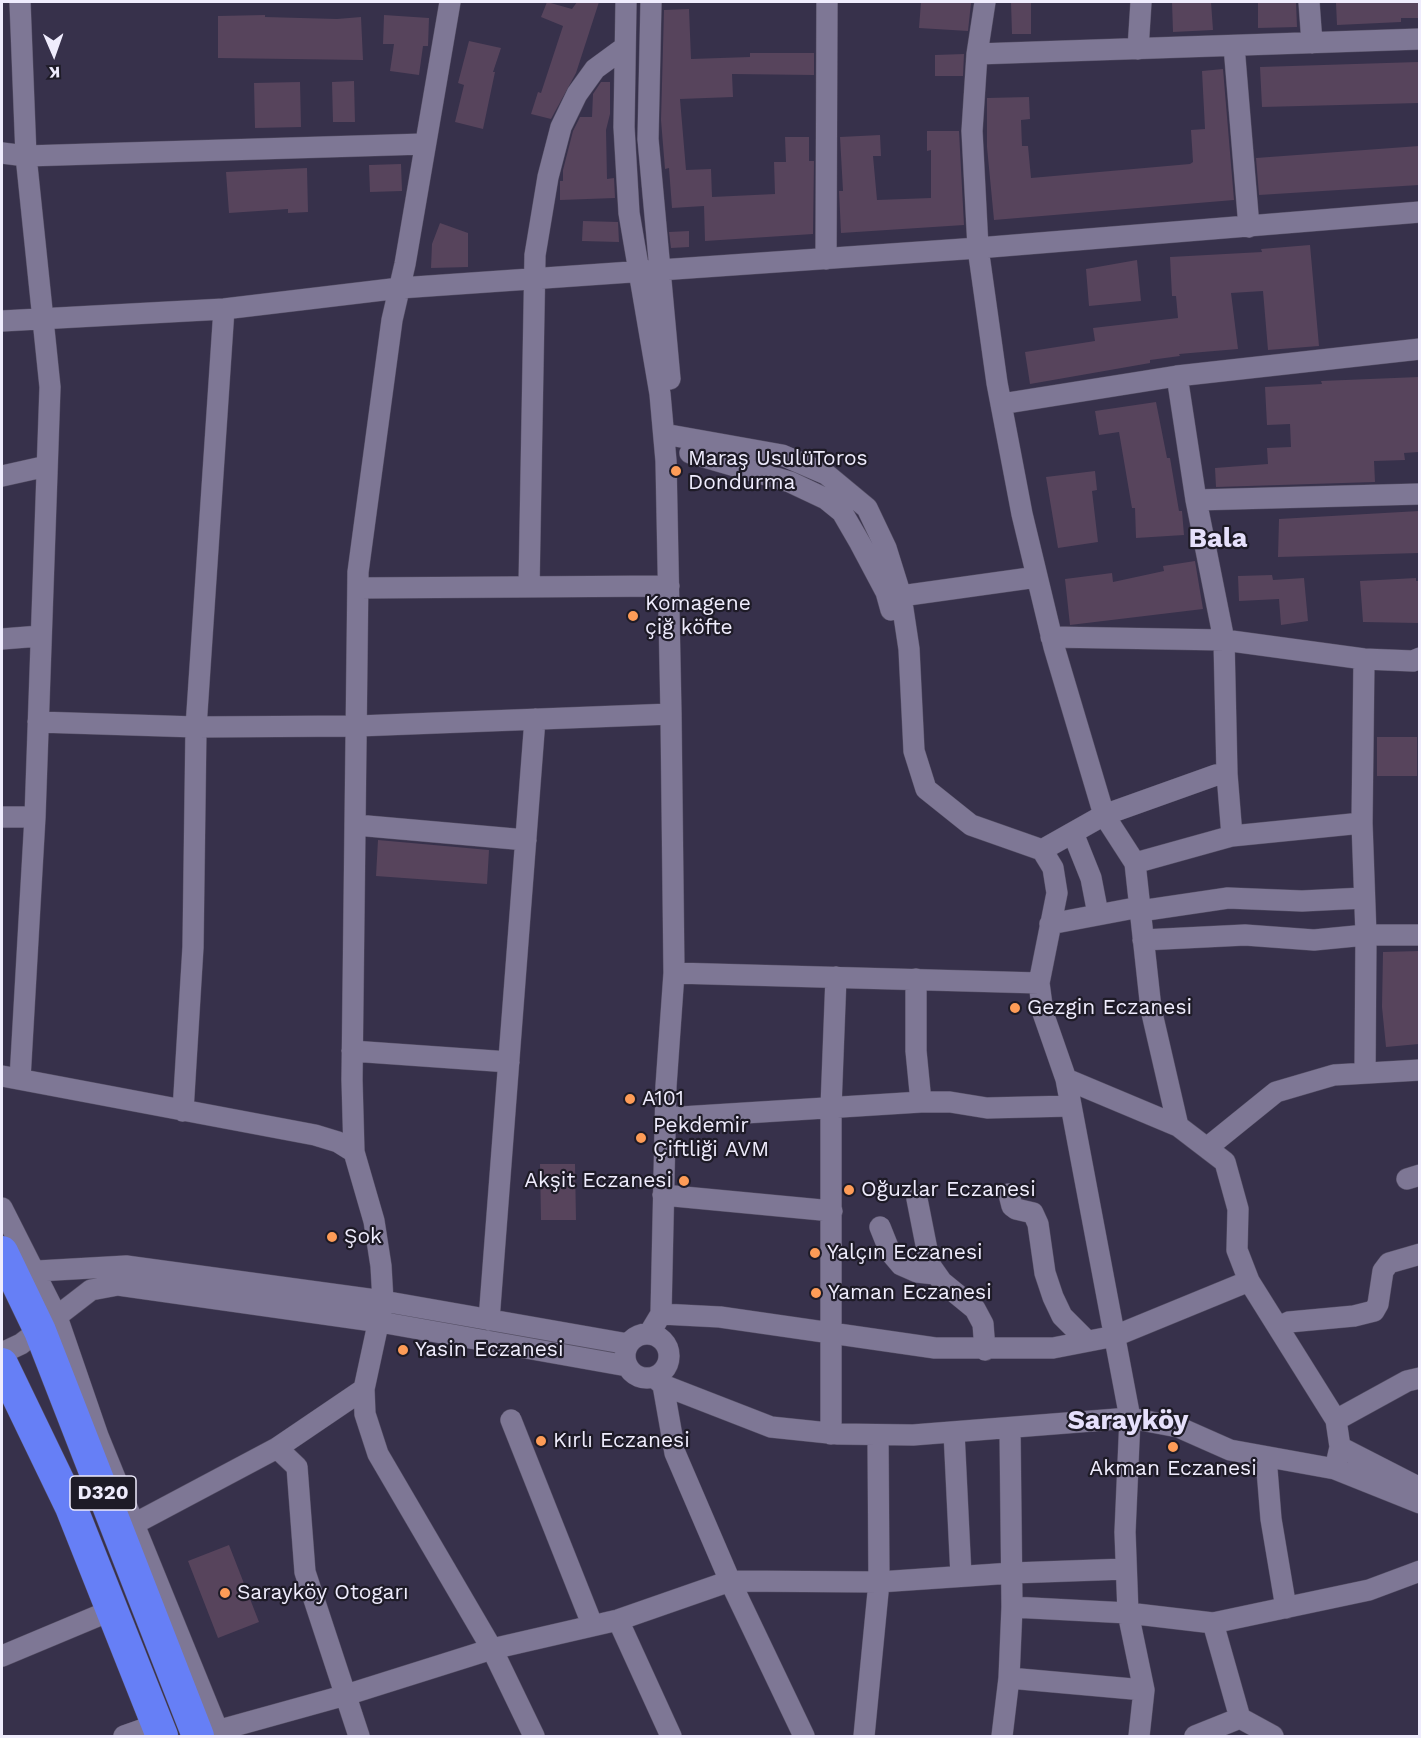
<!DOCTYPE html>
<meta charset="utf-8">
<style>
body{margin:0}
#map{position:relative;width:1421px;height:1738px;overflow:hidden;background:#37314b;font-family:"Work Sans",sans-serif}
canvas{display:block}
.frame{position:absolute;inset:0;border:3px solid #efecfd;pointer-events:none}
.north{position:absolute;left:24px;top:24px;width:60px;height:60px;-webkit-text-stroke:4px #1e1b27;paint-order:stroke;rotate:178deg;font-size:16px;font-weight:700;line-height:24px;text-align:center;color:#efecfd}
.north::after{content:'';display:block;margin:auto;width:21px;height:27px;background:#efecfd;clip-path:polygon(50% 0,100% 100%,50% 72%,0 100%)}
</style>
<div id="map">
<canvas width="1421" height="1738"></canvas>
<div class="frame"></div>
<div class="north">K</div>
</div>
<script>
const g = document.querySelector('canvas').getContext('2d');
g.lineJoin = 'round';
function fillPath(path, color) { g.fillStyle = color; g.fill(path, 'evenodd'); }
const shape = rows => new Path2D(rows.map(r => 'M' + r).join(''));
function stroke(path, color, width, dash) { g.strokeStyle = color; g.lineWidth = width; g.lineCap = dash ? 'butt' : 'round'; g.setLineDash(dash || []); g.stroke(path); }
function label(font, color, halo, rows, align = 'center') {
  g.font = font + ' "Work Sans",sans-serif'; g.lineWidth = 4.5; g.setLineDash([]); g.textBaseline = 'middle'; g.strokeStyle = halo; g.fillStyle = color; for (const [text, x, y, turn = 0] of rows) {
    g.save(); g.translate(x, y); g.rotate((+turn || 0) * Math.PI / 180); g.textAlign = isNaN(turn) ? turn : align; if (halo) g.strokeText(text, 0, 0); g.fillText(text, 0, 0); g.restore();
  }
}
const building = shape([
 [547,2,572,9,577,2,599,2,576,73,551,119,531,114,538,92,541,93,563,26,541,17],
 [921,2,971,3,968,31,919,28],
 [1011,2,1031,2,1031,34,1012,34],
 [1172,2,1211,2,1213,30,1173,32],
 [1258,2,1296,2,1297,27,1258,28],
 [1419,2,1419,18,1401,18,1401,22,1337,25,1336,3],
 [689,9,691,59,750,57,750,53,814,53,814,75,732,74,733,97,680,99,686,170,711,169,712,197,775,194,774,162,786,162,785,137,809,137,809,161,814,161,813,234,705,241,704,206,672,208,669,168,665,169,661,120,664,10],
 [265,15,265,17,337,19,361,17,363,60,218,58,218,16],
 [384,15,429,18,428,46,423,46,419,75,390,71,394,44,383,44],
 [469,41,501,48,493,72,495,72,483,129,455,122,464,85,458,83],
 [964,54,963,76,935,76,935,55],
 [1418,62,1419,103,1262,107,1260,67],
 [1223,69,1234,200,994,220,987,147,987,98,1029,97,1030,119,1021,120,1022,146,1028,146,1031,178,1190,164,1193,162,1191,130,1205,129,1202,71],
 [354,81,355,122,333,122,332,82],
 [300,82,301,127,255,128,254,83],
 [601,82,610,82,610,114,606,130,607,179,614,178,615,198,560,200,560,181,563,181,563,170,573,131,580,117,592,117,593,94],
 [927,131,959,131,964,225,841,233,839,191,843,191,840,137,880,135,881,156,873,156,877,200,931,198,931,150,927,151],
 [1419,146,1419,185,1259,195,1256,158],
 [401,164,402,191,370,192,369,165],
 [307,168,308,212,288,213,288,209,229,213,226,172],
 [583,221,618,222,619,242,582,241],
 [440,223,468,233,468,267,431,268,432,244],
 [689,231,689,247,671,248,669,232],
 [1310,245,1319,346,1268,350,1263,291,1231,293,1238,349,1179,354,1180,356,1150,360,1150,363,1030,384,1025,352,1095,341,1093,328,1178,318,1176,296,1172,296,1170,257,1262,252,1261,249],
 [1137,260,1141,301,1089,306,1086,269],
 [1419,377,1419,452,1404,453,1405,460,1374,461,1375,482,1216,487,1215,468,1268,464,1267,448,1291,447,1290,424,1267,425,1265,387,1322,384,1321,381],
 [1156,402,1167,458,1170,458,1179,511,1182,511,1184,535,1136,538,1135,508,1132,508,1119,432,1099,435,1095,411],
 [1095,471,1097,490,1092,491,1098,542,1058,548,1046,477],
 [1419,511,1419,553,1278,557,1279,519],
 [1195,561,1203,609,1070,625,1065,579,1112,573,1113,582,1164,571,1163,566],
 [1272,575,1273,580,1304,578,1308,621,1281,625,1279,599,1239,601,1238,576],
 [1416,578,1416,581,1419,581,1419,623,1363,622,1360,581],
 [1377,737,1417,737,1417,776,1377,776],
 [378,840,489,850,487,884,376,876],
 [1419,951,1419,1044,1386,1047,1382,1007,1383,952],
 [540,1164,575,1164,576,1220,541,1220],
 [229,1545,259,1622,218,1638,188,1561]
]);
const minor = shape([
 [450,2,405,264,392,320,358,572,352,1080,354,1152,374,1221,381,1266,383,1301,364,1389,365,1414,378,1454,492,1649,534,1736],
 [626,2,624,127,629,213,660,394,666,461,671,714,674,973,666,1086,661,1314,649,1334],
 [651,2,648,139,670,379],
 [985,2,977,54,972,131,978,248,997,383,1022,514,1054,647,1104,815,1135,863,1151,1009,1178,1126],
 [1309,2,1312,43],
 [1234,46,1249,227],
 [1138,49,1141,2],
 [977,54,1420,39],
 [2,153,26,156,424,144],
 [826,259,827,2],
 [2,321,224,309,400,288,978,248,1420,212],
 [1177,376,1196,500,1224,640,1227,774,1232,836],
 [1001,404,1177,376,1420,349],
 [664,434,782,455,826,474,867,508,886,548,901,596,909,649,914,751,926,789,971,825,1042,850,1053,868,1057,893,1039,983,1043,1013,1066,1079,1130,1418,1125,1532,1128,1613,1144,1690,1139,1736],
 [690,453,790,482,826,499,842,512,860,543,886,592,891,610],
 [2,476,47,466],
 [1196,500,1420,494],
 [529,587,535,255,548,177,561,127,577,94,595,69,625,47],
 [358,588,669,586],
 [901,596,1037,577],
 [1051,637,1224,640,1364,659,1413,661,1420,658],
 [2,639,40,636],
 [1364,659,1362,823,1366,935,1365,1073],
 [38,722,196,727,358,726,671,714],
 [2,817,35,817],
 [356,825,526,840],
 [1073,833,1091,878,1098,914],
 [1042,850,1104,815,1216,775,1227,774],
 [1135,863,1232,836,1362,823],
 [1140,911,1228,898,1302,901,1364,898],
 [1050,924,1140,907],
 [1143,940,1245,935,1314,940,1366,935,1420,935],
 [674,973,1039,983],
 [916,979,916,1051,921,1102],
 [352,1051,509,1062],
 [2,1076,315,1135,338,1142,354,1152],
 [20,1079,35,817,50,387,26,156,20,2],
 [1066,1079,1178,1126,1225,1162,1238,1209,1237,1250,1249,1281,1336,1420,1340,1447,1335,1469],
 [183,1111,193,947,196,727,224,309],
 [665,1118,921,1102,950,1102,987,1108,1071,1106],
 [1208,1147,1276,1092,1334,1075,1420,1070],
 [1407,1179,1420,1175],
 [1009,1194,1012,1206,1016,1209,1033,1213,1038,1224,1045,1273,1053,1297,1062,1316,1087,1341],
 [663,1195,832,1211],
 [917,1199,930,1265,942,1282,975,1309,983,1324,985,1350],
 [2,1208,57,1317,98,1436,220,1736],
 [880,1227,890,1252,901,1265,917,1272,935,1274],
 [2,1273,126,1266,383,1301,628,1344],
 [661,1314,720,1317,935,1348,1053,1348,1115,1336,1249,1281],
 [489,1320,535,719],
 [1278,1327,1289,1322,1354,1316,1374,1311,1378,1304,1383,1271,1389,1263,1420,1254],
 '625 1356a22 22 0 1 1 44 0a22 22 0 1 1-44 0Z',
 [2,1353,21,1344,91,1290,118,1285,380,1322,627,1366],
 [654,1377,663,1385,771,1427,838,1434,913,1435,1130,1418,1178,1427,1230,1450,1335,1469,1420,1503],
 [663,1385,675,1453,730,1581,804,1736],
 [511,1420,592,1624],
 [1336,1420,1407,1381,1420,1378],
 [954,1432,961,1576],
 [831,1434,831,1107,836,977],
 [1340,1447,1420,1488],
 [277,1448,297,1467,305,1572,359,1736],
 [1266,1457,1271,1519,1286,1608],
 [134,1524,277,1448,364,1389],
 [1012,1607,1128,1613,1213,1623,1369,1590,1420,1571],
 [618,1620,671,1736],
 [1213,1623,1240,1718],
 [2,1656,112,1610],
 [1009,1678,1144,1690],
 [124,1736,158,1724],
 [198,1736,346,1695,492,1649,618,1620,730,1581,879,1582,1012,1573,1126,1569],
 [864,1736,879,1582,878,1435],
 [1002,1736,1009,1678,1012,1607,1010,1429],
 [1195,1736,1240,1718,1273,1736]
]);
const highway = shape([
 [2,1252,40,1331,198,1736],
 [2,1364,71,1507,162,1736]
]);
const markers = [
 [676,471,6,"#fe9c57"],
 [633,616,6,"#fe9c57"],
 [1015,1008,6,"#fe9c57"],
 [630,1099,6,"#fe9c57"],
 [641,1138,6,"#fe9c57"],
 [684,1181,6,"#fe9c57"],
 [849,1190,6,"#fe9c57"],
 [332,1237,6,"#fe9c57"],
 [815,1253,6,"#fe9c57"],
 [816,1293,6,"#fe9c57"],
 [403,1350,6,"#fe9c57"],
 [541,1441,6,"#fe9c57"],
 [1173,1447,6,"#fe9c57"],
 [225,1593,6,"#fe9c57"]
];
const shields = [
 [103,1493,66]
];
const shieldNames = [
 ["D320",103,1493]
];
const poiNames = [
 ["Maraş UsulüToros",688,459],
 ["Dondurma",688,483],
 ["Komagene",645,604],
 ["çiğ köfte",645,628],
 ["Gezgin Eczanesi",1027,1008],
 ["A101",642,1099],
 ["Pekdemir",653,1126],
 ["Çiftliği AVM",653,1150],
 ["Akşit Eczanesi",672,1181,"right"],
 ["Oğuzlar Eczanesi",861,1190],
 ["Şok",344,1237],
 ["Yalçın Eczanesi",827,1253],
 ["Yaman Eczanesi",828,1293],
 ["Yasin Eczanesi",415,1350],
 ["Kırlı Eczanesi",553,1441],
 ["Akman Eczanesi",1173,1469,"center"],
 ["Sarayköy Otogarı",237,1593]
];
const districtNames = [
 ["Bala",1218,539],
 ["Sarayköy",1128,1421]
];
fillPath(building, '#57445c');
stroke(minor, '#554f65', 22);
stroke(highway, '#554f65', 33);
stroke(minor, '#7e7795', 21);
stroke(highway, '#667ff6', 32);
for (const [x, y, r, color] of markers) { const dot = new Path2D(); dot.arc(x, y, r, 0, 2 * Math.PI); g.fillStyle = color; g.fill(dot); stroke(dot, '#1e1b27', 2); }
for (const [x, y, w] of shields) { const box = new Path2D(); box.roundRect(x - w / 2, y - 17, w, 34, 4.5); g.fillStyle = '#1e1b27'; g.fill(box); stroke(box, '#efecfd', 1.5); }
label('bold 20px', '#efecfd', null, shieldNames);
label('21px', '#efecfd', '#1e1b27', poiNames, 'left');
label('bold 27px', '#e6e0fb', '#1e1b27', districtNames);
</script>
